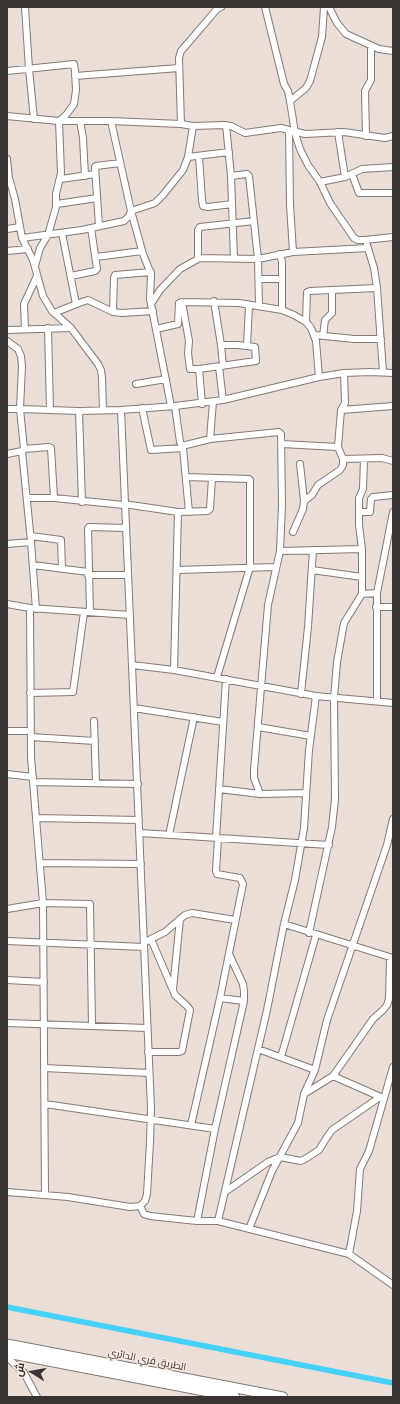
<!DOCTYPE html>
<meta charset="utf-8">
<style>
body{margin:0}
#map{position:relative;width:400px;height:1404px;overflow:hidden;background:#ebded7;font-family:Figtree,Cairo,sans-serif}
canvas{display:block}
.frame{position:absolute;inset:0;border:8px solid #393431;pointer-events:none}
.north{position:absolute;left:12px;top:1352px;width:40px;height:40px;-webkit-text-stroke:3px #f9ebe4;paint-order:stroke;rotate:281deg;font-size:11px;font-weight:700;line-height:16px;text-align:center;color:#393431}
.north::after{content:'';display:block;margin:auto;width:14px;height:18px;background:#393431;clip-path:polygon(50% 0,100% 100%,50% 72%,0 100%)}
</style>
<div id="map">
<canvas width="400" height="1404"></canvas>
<div class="frame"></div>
<div class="north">ش</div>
</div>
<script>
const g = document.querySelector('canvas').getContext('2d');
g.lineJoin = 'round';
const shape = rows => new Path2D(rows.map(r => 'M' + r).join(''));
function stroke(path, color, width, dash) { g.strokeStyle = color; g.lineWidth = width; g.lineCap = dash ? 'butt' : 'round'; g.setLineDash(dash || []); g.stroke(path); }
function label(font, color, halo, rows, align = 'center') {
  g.font = font + ' Figtree,Cairo,sans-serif'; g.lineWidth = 3; g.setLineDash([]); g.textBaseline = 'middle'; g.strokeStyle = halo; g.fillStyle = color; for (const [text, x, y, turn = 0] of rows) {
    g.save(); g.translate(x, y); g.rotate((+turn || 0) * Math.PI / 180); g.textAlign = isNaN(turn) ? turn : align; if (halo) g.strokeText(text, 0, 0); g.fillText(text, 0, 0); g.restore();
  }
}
const canal = shape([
 [7,1307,393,1383]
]);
const minor = shape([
 [25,7,29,69,34,119],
 [265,7,284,84,288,91,290,101,295,133,300,149,308,165,320,182,330,203,354,238,358,240,365,240,393,237],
 [329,7,337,23,346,34,379,49,393,51],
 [7,71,74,64,75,71,76,90,74,104,66,115,59,121,61,173,56,194,56,207,48,235,40,248,35,266],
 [75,76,179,68],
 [290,101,306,88,310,81,322,37,324,7],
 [7,116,59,121,111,121,181,124,193,126,224,125,231,126,245,133,281,128,305,134,344,132,385,138,393,136],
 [80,121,83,138,85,176],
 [111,121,131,211,143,254,151,274,150,299,171,406],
 [181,124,179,58,181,51,188,43,217,9,221,7],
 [226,125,231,176,234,258],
 [289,130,290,205,293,252],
 [338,132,345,177],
 [366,136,365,91,371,80,371,46],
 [199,156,202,200,203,206,208,207,232,204],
 [188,157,229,152],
 [7,159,9,178,15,199,22,238,33,260,43,296,52,311,71,328,98,364,101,370,102,378,103,410],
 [352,174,359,193,393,193],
 [231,176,247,174,249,176,258,259,259,306],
 [61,179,95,174],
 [320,182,345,177,362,169,393,167],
 [57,204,97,198],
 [99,226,95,167,96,166,120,163],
 [7,229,20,227],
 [62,233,76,304],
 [22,238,82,230,124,221,129,216,131,211,155,203,163,195,183,170,188,157,193,126],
 [367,245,374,268,377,288,383,372],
 [7,251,28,249],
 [280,254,282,262,282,310],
 [96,257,142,251],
 [198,258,258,259,293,252,368,248],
 [71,276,95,271,97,269,91,228],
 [259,279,282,279],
 [214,301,221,345,223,366],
 [182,302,189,341,188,353,190,369,199,369,256,361,255,347,238,345,221,345],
 [151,304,160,290,180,269,198,259,198,230,200,227,254,221],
 [113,312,114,278,115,275,151,272],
 [54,313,79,303,88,300,113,312,122,313,153,311],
 [306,322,307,292,310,291,377,288],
 [48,328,50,410],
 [25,329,24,304,37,276],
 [156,329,178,324,179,303,182,302,239,303,282,310,294,315,306,322,311,328,316,341,319,377],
 [7,330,71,328],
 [315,335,354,339,381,339],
 [323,336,325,320,332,313,332,290],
 [7,341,18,349,21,356,22,366,20,409,24,449,22,451,31,542,36,609],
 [247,346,249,305],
 [219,367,223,400],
 [199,369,202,404],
 [136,384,166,379],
 [175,406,180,442,183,448,189,512],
 [142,408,151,450,183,448],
 [7,409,20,409,79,411,121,410,175,406,223,400,319,377,344,373,370,372,393,373],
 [341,410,393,406],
 [79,411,82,502],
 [210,439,213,402],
 [282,444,338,447,343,459,382,458,393,461],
 [182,446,210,439,279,432,281,434,282,505,280,551,268,605,254,770,254,778,260,794],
 [338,447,341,410,345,403,344,373],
 [24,449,49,447,51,448,54,498],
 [7,454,22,451],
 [186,477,249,479,250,480,250,567,217,677],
 [27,498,54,498,124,505],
 [304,501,312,495,318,485,340,470,343,465,343,459],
 [124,504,178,512,208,511,210,509,212,478],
 [359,512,370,512,371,499,373,497,393,495],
 [293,532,303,509,304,501,300,464],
 [31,536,61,540,62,569],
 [7,544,31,542],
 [280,551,362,549],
 [33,565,88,572],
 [177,570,275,567],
 [312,570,362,577],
 [88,575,128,575],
 [377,593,393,512],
 [362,594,377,593,377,701],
 [7,604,30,608,130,615],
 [376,607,393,607],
 [30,608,31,757,43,903,45,1195],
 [90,612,88,528,89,527,126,528],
 [132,665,174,670,316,696,393,703],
 [174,670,178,512],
 [30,693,73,692,84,612],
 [301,694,308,627,313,550],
 [134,708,223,722],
 [94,721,96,783],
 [258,727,311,736],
 [7,731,30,731],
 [31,737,95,741],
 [7,774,33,777],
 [33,782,138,784],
 [219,789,260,794,306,793],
 [36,818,139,820],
 [140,833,329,845],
 [169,835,194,717],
 [216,838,226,679],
 [40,863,141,864],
 [7,909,43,903,90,904,92,1026],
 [284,924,393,958],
 [309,933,332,827,335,799,334,698,337,662,344,623,362,594,362,549,359,525,359,498,363,489,364,459],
 [7,941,144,947],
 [147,941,165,932,185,915,192,913,235,920],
 [7,980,44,982],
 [173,989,180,919],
 [220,998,244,1001],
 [7,1023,147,1028],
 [258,1049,315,1070],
 [148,1052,179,1052,182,1051,190,1010,187,1006,175,995,151,939],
 [281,1057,316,935],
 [44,1068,149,1073],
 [333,1076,383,1098],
 [304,1094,315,1070,327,1020,387,845,393,819],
 [45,1104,215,1129],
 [191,1125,220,998,243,884,240,878,217,874,216,871,218,838],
 [7,1192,68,1197,130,1207,140,1206,145,1201,147,1194,150,1142,151,1108,121,410],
 [225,1192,268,1162,280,1157,301,1161,305,1159,319,1150,327,1137,332,1130,380,1097],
 [140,1206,144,1214,150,1216,197,1221,218,1221,349,1254,393,1285],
 [197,1221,215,1129,244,1001,244,991,243,984,229,954],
 [218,1221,267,1010,284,924,295,880,304,828,309,750,316,696],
 [249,1229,272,1171,298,1123,304,1094,333,1076,373,1019,383,1010,387,1005,389,999,390,958],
 [349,1254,357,1211,360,1169,369,1151,393,1067],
 [7,1357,24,1373,37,1397]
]);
const highway = shape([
 [7,1344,283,1397],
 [7,1353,235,1397]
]);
const streetNames = [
 ["الطريق قري الدائري",147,1360,11]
];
stroke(canal, '#45d1fa', 5.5);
stroke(minor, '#857973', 8);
stroke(highway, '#857973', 11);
stroke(minor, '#fff', 6);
stroke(highway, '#fff', 9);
label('10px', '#393431', '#f9ebe4', streetNames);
</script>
